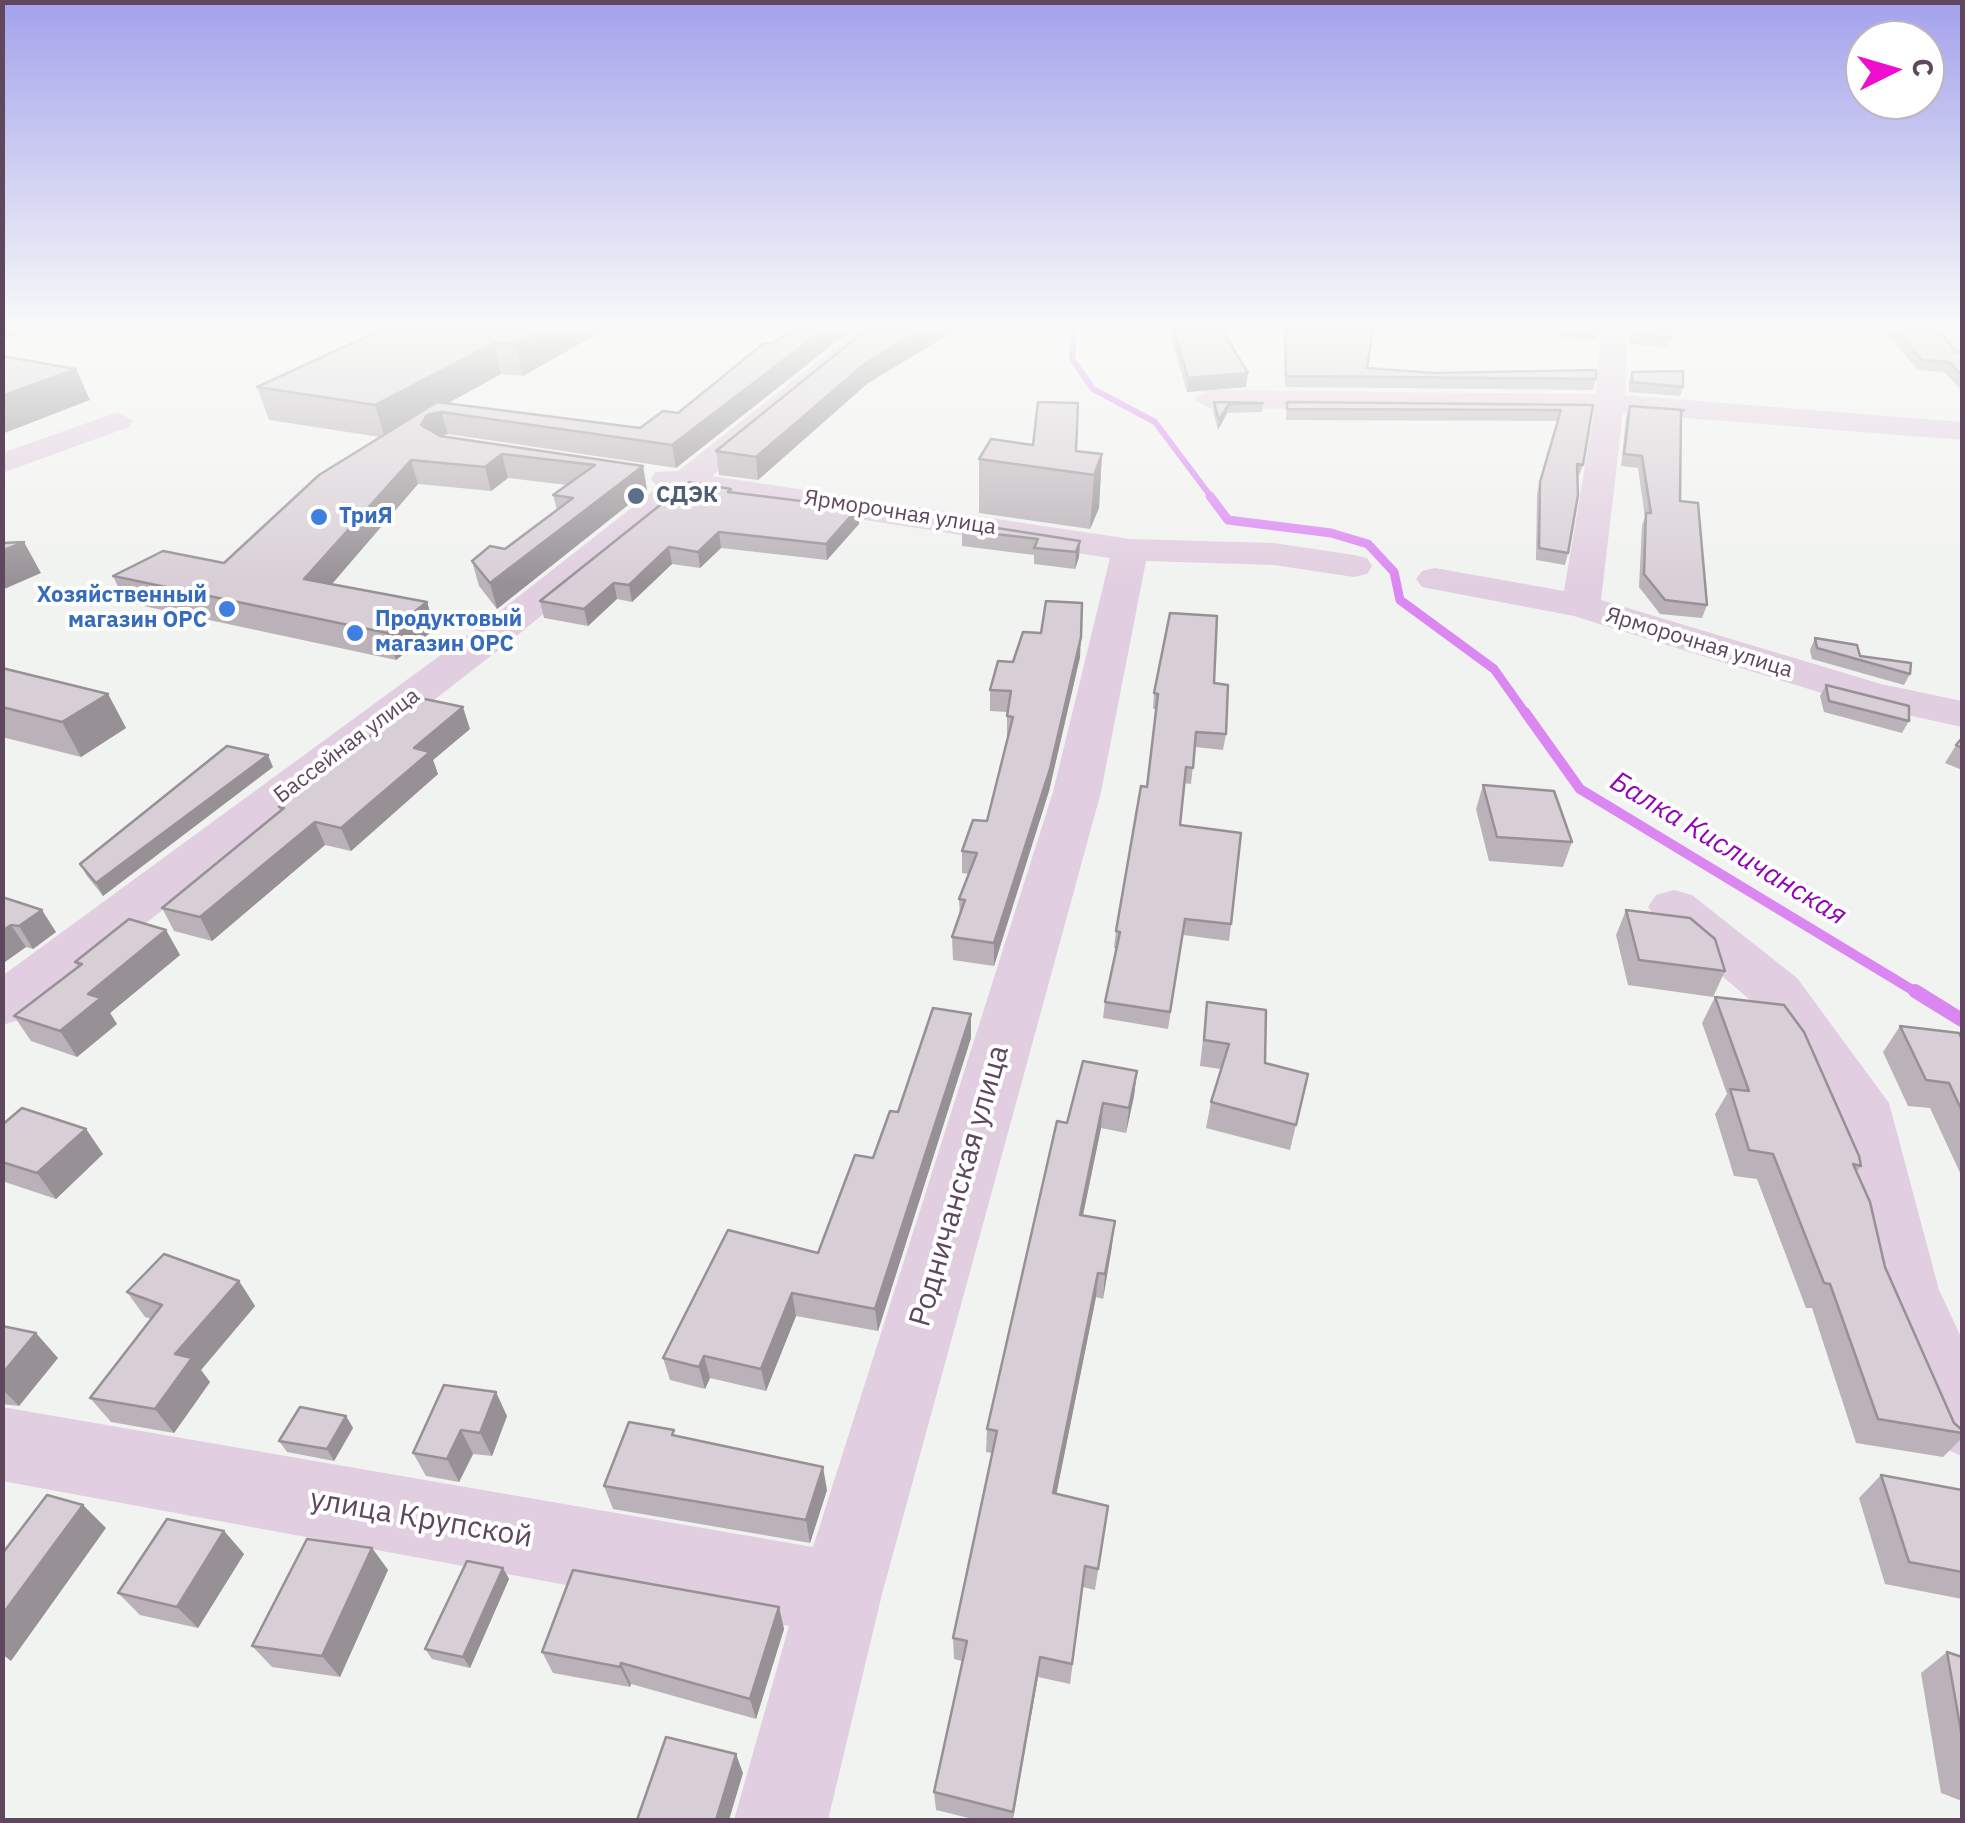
<!DOCTYPE html>
<meta charset="utf-8">
<style>
body{margin:0}
#map{position:relative;width:1965px;height:1823px;overflow:hidden;background:#f1f3f0;font-family:"IBM Plex Sans",sans-serif}
canvas{display:block}
.frame{position:absolute;inset:0;border:5px solid #5f475e;pointer-events:none}
.north{position:absolute;left:1845px;top:20px;width:100px;height:100px;box-sizing:border-box;background:#fff;border:2px solid #bfb5bf;border-radius:50%;rotate:85deg;font-size:28px;font-weight:700;line-height:40px;text-align:center;color:#5f475e}
.north::after{content:'';display:block;margin:auto;width:35px;height:45px;background:#f00dcf;clip-path:polygon(50% 0,100% 100%,50% 72%,0 100%)}
</style>
<div id="map">
<canvas width="1965" height="1823"></canvas>
<div class="frame"></div>
<div class="north">С</div>
</div>
<script>
const g = document.querySelector('canvas').getContext('2d');
g.lineJoin = 'round';
const shape = rows => new Path2D(rows.map(r => 'M' + r).join(''));
function stroke(path, color, width, dash) { g.strokeStyle = color; g.lineWidth = width; g.lineCap = dash ? 'butt' : 'round'; g.setLineDash(dash || []); g.stroke(path); }
function fillPath(path, color) { g.fillStyle = color; g.fill(path, 'evenodd'); }
function label(font, color, halo, rows, align = 'center') {
  g.font = font + ' "IBM Plex Sans",sans-serif'; g.lineWidth = 8; g.setLineDash([]); g.textBaseline = 'middle'; g.strokeStyle = halo; g.fillStyle = color; for (const [text, x, y, turn = 0] of rows) {
    g.save(); g.translate(x, y); g.rotate((+turn || 0) * Math.PI / 180); g.textAlign = isNaN(turn) ? turn : align; if (halo) g.strokeText(text, 0, 0); g.fillText(text, 0, 0); g.restore();
  }
}
const streamFar3 = shape([
 [1074,330,1072,359,1093,389,1155,422,1212,498]
]);
const streamFar2 = shape([
 [1210,496,1228,520,1331,533,1368,544,1394,572,1400,600,1494,669,1526,714]
]);
const streamFar1 = shape([
 [1525,712,1580,789,1919,994]
]);
const stream = shape([
 [1915,991,1962,1020]
]);
const minor = shape([
 [857,330,886,330,712,476,1130,539,1274,543,1354,555,1367,558,1372,566,1367,574,1354,577,1274,565,1146,561,1101,792,882,1594,828,1820,734,1820,789,1626,2,1481,2,1407,813,1547,1053,792,1110,558,691,493,514,638,22,1019,2,1025,2,976,486,622,658,487,651,479,655,472,678,471,857,330],
 [1601,330,1627,330,1625,395,1962,422,1962,440,1623,413,1601,600,1881,684,1962,701,1962,727,1857,704,1574,616,1422,587,1416,579,1422,571,1435,568,1564,591,1594,412,1209,408,1194,399,1209,390,1596,394,1601,330],
 [1929,330,1955,330,1962,338,1962,361,1952,359,1929,330],
 [118,412,133,421,129,427,2,473,2,453,118,412],
 [1674,890,1692,895,1797,978,1889,1103,1939,1290,1962,1339,1962,1456,1935,1445,1869,1290,1829,1108,1757,1006,1656,919,1648,907,1656,895,1674,890]
]);
const wall = shape([
 [381,330,604,330,523,376,501,374,448,403,640,428,678,413,771,344,793,330,851,330,676,468,448,434,440,436,643,466,647,490,497,609,479,586,472,561,505,549,557,510,553,495,567,485,508,478,491,491,418,484,331,584,427,602,435,629,396,660,125,602,113,576,224,563,380,437,269,420,257,387],
 [866,330,956,330,868,383,758,480,719,475,716,451],
 [1169,330,1222,330,1246,387,1187,392],
 [1283,330,1373,330,1367,368,1434,373,1596,379,1593,390,1285,387],
 [1558,330,1599,330,1596,341,1558,337],
 [1628,330,1671,330,1671,338,1668,348,1630,344],
 [1883,330,1939,330,1956,352,1962,352,1962,391,1944,372,1918,370],
 [1632,372,1683,387,1680,396,1629,392,1629,381],
 [1214,402,1263,403,1262,412,1227,413,1218,430,1213,412],
 [1287,402,1593,405,1583,465,1579,476,1577,476,1568,553,1565,565,1536,560,1537,493,1557,421,1286,420],
 [1630,406,1684,410,1681,421,1680,501,1707,605,1702,618,1660,614,1639,587,1642,525,1645,517,1638,468,1621,466,1626,417],
 [1076,451,1102,454,1099,508,1090,529,979,513,979,459],
 [731,489,732,492,858,508,859,524,827,560,721,548,700,568,672,564,632,602,617,599,588,626,544,618,540,601],
 [962,530,1080,541,1079,557,1075,569,1034,564,1034,555,962,546],
 [1815,638,1860,656,1910,674,1904,685,1812,659,1810,650],
 [1080,657,1049,791,994,966,953,960,952,937,960,916,959,899,969,874,962,873,962,851,987,821,1007,738,1007,712,990,711,990,690,1013,662],
 [2,668,108,694,126,728,81,757,2,737],
 [1214,683,1226,734,1223,750,1195,747,1191,784,1184,783,1180,825,1231,924,1229,941,1183,935,1168,1029,1103,1018,1105,1002,1116,948,1114,948,1116,931,1147,787,1156,709,1153,709,1154,693],
 [1826,685,1909,721,1902,733,1824,712,1820,696],
 [470,729,433,760,438,774,351,851,325,845,212,941,174,931,162,908,281,811,279,807],
 [1962,738,1962,770,1945,763,1956,745],
 [273,767,103,896,87,876,80,864],
 [1483,785,1572,842,1563,867,1489,861,1476,809],
 [2,897,56,932,33,949,26,947,2,964],
 [1626,910,1725,971,1713,997,1628,985,1616,935],
 [166,930,180,955,110,1013,117,1024,77,1057,31,1041,14,1016,78,967,75,962],
 [1715,997,1861,1166,1856,1172,1885,1267,1954,1423,1962,1430,1962,1438,1943,1457,1856,1443,1812,1308,1806,1308,1757,1179,1734,1176,1715,1114,1727,1094,1702,1023],
 [1207,1002,1265,1063,1308,1074,1290,1150,1206,1128,1211,1102,1221,1069,1200,1066],
 [1900,1026,1962,1039,1962,1177,1930,1108,1908,1106,1883,1052],
 [971,1038,878,1331,796,1316,766,1391,710,1378,705,1389,670,1380,663,1358,818,1253,898,1112],
 [1137,1071,1134,1096,1126,1133,1101,1128,1083,1215,1112,1246,1103,1299,1096,1297,1056,1494,1108,1506,1095,1590,1083,1587,1070,1684,1038,1677,1013,1820,977,1820,936,1810,934,1792,962,1661,954,1659,953,1638,992,1453,986,1452,987,1429,1067,1123],
 [3,1125,86,1129,103,1154,56,1199,2,1181],
 [239,1281,255,1306,201,1370,210,1382,174,1433,111,1422,90,1398,151,1319,145,1317,127,1292],
 [2,1326,58,1358,19,1406,2,1404],
 [444,1385,507,1416,492,1456,473,1454,459,1482,426,1476,413,1453],
 [346,1416,353,1428,334,1461,287,1452,279,1441],
 [676,1436,827,1490,810,1543,613,1509,604,1486],
 [1881,1475,1962,1490,1962,1599,1885,1584,1859,1498],
 [224,1531,244,1554,198,1628,140,1615,118,1593],
 [372,1548,388,1570,340,1677,272,1667,252,1646],
 [503,1568,509,1579,470,1668,432,1659,425,1649],
 [779,1607,784,1629,756,1719,631,1684,630,1687,553,1673,542,1652],
 [1947,1652,1962,1657,1962,1801,1941,1793,1921,1673]
]);
const shadedWall = shape([
 [2,330,23,330,2,340],
 [544,330,604,330,523,376,516,345],
 [823,330,851,330,676,468,672,445],
 [921,330,956,330,868,383,758,480,756,457,867,362],
 [494,343,501,374,385,438,375,405],
 [76,369,90,400,2,434,2,396],
 [1248,373,1246,387,1187,392,1188,378],
 [1229,404,1227,413,1218,430,1219,420],
 [441,412,448,434,433,438,421,425,427,415],
 [502,454,508,478,491,491,485,467],
 [1102,454,1099,508,1090,529,1094,475],
 [411,460,418,484,314,605,304,579],
 [643,466,647,490,497,609,490,583],
 [858,508,859,524,827,560,826,544],
 [719,532,721,548,700,568,698,552],
 [1080,541,1079,557,1075,569,1076,552],
 [24,542,41,573,2,590,2,551],
 [669,547,672,564,632,602,629,585],
 [614,583,617,599,588,626,584,609],
 [427,602,435,629,396,660,387,633],
 [1081,637,1080,657,1049,791,994,966,994,943],
 [108,694,126,728,81,757,62,722],
 [463,707,470,729,433,760,438,774,351,851,341,828,414,748],
 [268,755,273,767,103,896,96,883],
 [315,822,325,845,212,941,200,917],
 [42,910,56,932,33,949,19,926],
 [11,925,26,947,2,964,2,931],
 [166,930,180,955,110,1013,117,1024,77,1057,60,1031,88,994],
 [971,1014,971,1038,878,1331,875,1309],
 [1137,1071,1134,1096,1126,1133,1129,1108],
 [1103,1103,1101,1128,1078,1239,1080,1215],
 [86,1129,103,1154,56,1199,37,1173],
 [1115,1221,1112,1246,1103,1299,1105,1274],
 [1098,1273,1096,1297,1052,1516,1053,1493],
 [239,1281,255,1306,201,1370,210,1382,174,1433,155,1409,175,1354],
 [792,1293,796,1316,766,1391,761,1369],
 [36,1333,58,1358,19,1406,2,1389,2,1374],
 [704,1356,710,1378,705,1389,699,1367],
 [496,1392,507,1416,492,1456,480,1433],
 [346,1416,353,1428,334,1461,327,1449],
 [461,1430,473,1454,459,1482,447,1459],
 [823,1467,827,1490,810,1543,806,1520],
 [83,1505,106,1528,11,1661,2,1654,2,1615],
 [224,1531,244,1554,198,1628,177,1607],
 [372,1548,388,1570,340,1677,322,1656],
 [503,1568,509,1579,470,1668,463,1657],
 [779,1607,784,1629,756,1719,750,1699],
 [1040,1657,1038,1677,1012,1820,1013,1812],
 [621,1663,631,1684,630,1687,620,1667],
 [736,1754,743,1773,729,1820,716,1820]
]);
const building = shape([
 [381,330,544,330,516,345,494,343,375,405,257,387,381,330],
 [793,330,823,330,672,445,441,412,427,415,421,425,440,436,643,466,490,583,472,561,490,546,505,549,573,498,553,495,595,465,502,454,485,467,411,460,304,579,427,602,387,633,113,576,163,551,224,563,319,475,437,402,640,428,663,411,678,413,764,343,771,344,793,330],
 [866,330,921,330,867,362,756,457,716,451,866,330],
 [1174,330,1222,330,1248,373,1188,378,1174,330],
 [1285,330,1373,330,1367,368,1434,373,1596,370,1596,379,1286,376,1285,330],
 [1633,330,1671,330,1671,338,1633,334,1633,330],
 [1897,330,1939,330,1956,352,1962,352,1962,375,1949,362,1922,360,1897,330],
 [2,356,76,369,2,396,2,356],
 [1683,371,1683,387,1632,382,1632,372,1683,371],
 [1038,402,1078,403,1076,451,1102,454,1094,475,979,459,991,439,1033,445,1038,402],
 [1214,402,1263,403,1229,404,1219,420,1214,402],
 [1287,402,1593,405,1583,465,1577,464,1578,495,1568,553,1539,548,1540,482,1561,410,1287,409,1287,402],
 [1630,406,1684,410,1681,411,1680,501,1698,503,1707,605,1665,600,1644,574,1646,513,1651,513,1642,456,1624,454,1630,406],
 [689,482,731,489,728,492,858,508,826,544,719,532,698,552,669,547,629,585,614,583,584,609,540,601,689,482],
 [965,523,1080,541,1076,552,1034,548,1038,539,962,530,965,523],
 [24,542,2,551,2,543,24,542],
 [1046,601,1082,603,1081,637,1050,769,994,943,952,937,965,900,959,899,977,853,962,851,973,820,987,821,1013,717,1007,716,1011,691,990,690,998,661,1013,662,1023,632,1041,633,1046,601],
 [1170,613,1217,616,1214,683,1228,685,1226,734,1196,732,1193,768,1186,767,1180,825,1241,833,1231,924,1185,919,1170,1012,1105,1002,1120,932,1116,931,1141,786,1147,787,1158,694,1154,693,1170,613],
 [1815,638,1857,645,1860,656,1911,663,1910,674,1817,648,1815,638],
 [2,668,108,694,62,722,2,707,2,668],
 [1826,685,1909,706,1909,721,1829,701,1826,685],
 [420,698,463,707,414,748,430,752,341,828,315,822,200,917,162,908,284,808,279,807,420,698],
 [1962,738,1962,748,1956,745,1962,738],
 [227,746,268,755,96,883,80,864,227,746],
 [1483,785,1554,791,1572,842,1497,837,1483,785],
 [2,897,42,910,19,926,11,925,2,931,2,897],
 [1626,910,1690,918,1715,939,1725,971,1639,960,1626,910],
 [129,919,166,930,88,994,101,998,60,1031,14,1016,82,964,75,962,129,919],
 [1715,997,1784,1005,1804,1032,1859,1156,1861,1166,1853,1164,1870,1202,1885,1267,1954,1423,1962,1430,1962,1433,1878,1419,1830,1284,1824,1283,1773,1154,1749,1150,1730,1089,1749,1091,1715,997],
 [1207,1002,1266,1010,1265,1063,1308,1074,1296,1125,1211,1102,1229,1044,1204,1040,1207,1002],
 [933,1008,971,1014,875,1309,792,1293,761,1369,704,1356,699,1367,663,1358,728,1230,818,1253,855,1155,873,1158,890,1111,898,1112,933,1008],
 [1900,1026,1959,1033,1962,1039,1962,1111,1949,1083,1926,1080,1900,1026],
 [1083,1061,1137,1071,1129,1108,1103,1103,1080,1215,1115,1221,1105,1274,1098,1273,1053,1493,1108,1506,1098,1569,1085,1566,1072,1664,1040,1657,1013,1812,934,1792,967,1641,953,1638,997,1431,987,1429,1057,1121,1067,1123,1083,1061],
 [22,1108,86,1129,37,1173,2,1162,2,1125,22,1108],
 [164,1254,239,1281,175,1354,192,1358,155,1409,90,1398,162,1305,127,1292,164,1254],
 [2,1326,36,1333,2,1374,2,1326],
 [444,1385,496,1392,480,1433,461,1430,447,1459,413,1453,444,1385],
 [300,1407,346,1416,327,1449,279,1441,300,1407],
 [629,1422,674,1430,672,1435,823,1467,806,1520,604,1486,629,1422],
 [1881,1475,1962,1490,1962,1572,1909,1562,1881,1475],
 [47,1495,83,1505,2,1615,2,1554,47,1495],
 [167,1519,224,1531,177,1607,118,1593,167,1519],
 [307,1539,372,1548,322,1656,252,1646,307,1539],
 [467,1561,503,1568,463,1657,425,1649,467,1561],
 [573,1570,779,1607,750,1699,621,1663,620,1667,542,1652,573,1570],
 [1947,1652,1962,1657,1962,1737,1947,1652],
 [666,1737,736,1754,716,1820,637,1820,666,1737]
]);
const markers = [
 [636,496,10,"#5c6f8a"],
 [319,517,10,"#3f7fe0"],
 [227,609,10,"#3f7fe0"],
 [355,633,10,"#3f7fe0"]
];
const farServicenames = [
 ["СДЭК",656,496]
];
const farStreetnames = [
 ["Ярморочная улица",900,513,9],
 ["Ярморочная улица",1699,643,17],
 ["Бассейная улица",347,746,-37]
];
const farShopnames = [
 ["ТриЯ",339,517],
 ["Хозяйственный",207,596,"right"],
 ["магазин ОРС",207,621,"right"],
 ["Продуктовый",375,620],
 ["магазин ОРС",375,645]
];
const waterNames = [
 ["Балка Кисличанская",1728,849,31]
];
const nearStreetnames = [
 ["Родничанская улица",960,1186,-74],
 ["улица Крупской",421,1519,10]
];
stroke(streamFar3, '#db87f2', 6);
stroke(streamFar2, '#db87f2', 9);
stroke(streamFar1, '#db87f2', 10);
stroke(stream, '#db87f2', 14);
fillPath(minor, '#e1cee0');
fillPath(wall, '#bab2b8');
fillPath(shadedWall, '#979196');
fillPath(building, '#d8cfd6');
stroke(building, '#979196', 2.5);
const sky = g.createLinearGradient(0, 0, 0, 585);
sky.addColorStop(0, '#a3a2ec');
sky.addColorStop(0.56, '#f9faf8');
sky.addColorStop(1, '#f9faf800');
g.fillStyle = sky;
g.fillRect(0, 0, 1965, 585);
for (const [x, y, r, color] of markers) { const dot = new Path2D(); dot.arc(x, y, r, 0, 2 * Math.PI); g.fillStyle = color; g.fill(dot); stroke(dot, '#fff', 4); }
label('bold 22px', '#4e5e75', '#fff', farServicenames, 'left');
label('22px', '#5f475e', '#fff', farStreetnames);
label('bold 22px', '#366cbe', '#fff', farShopnames, 'left');
label('italic 28px', '#9103b6', '#fff', waterNames);
label('30px', '#5f475e', '#fff', nearStreetnames);
</script>
